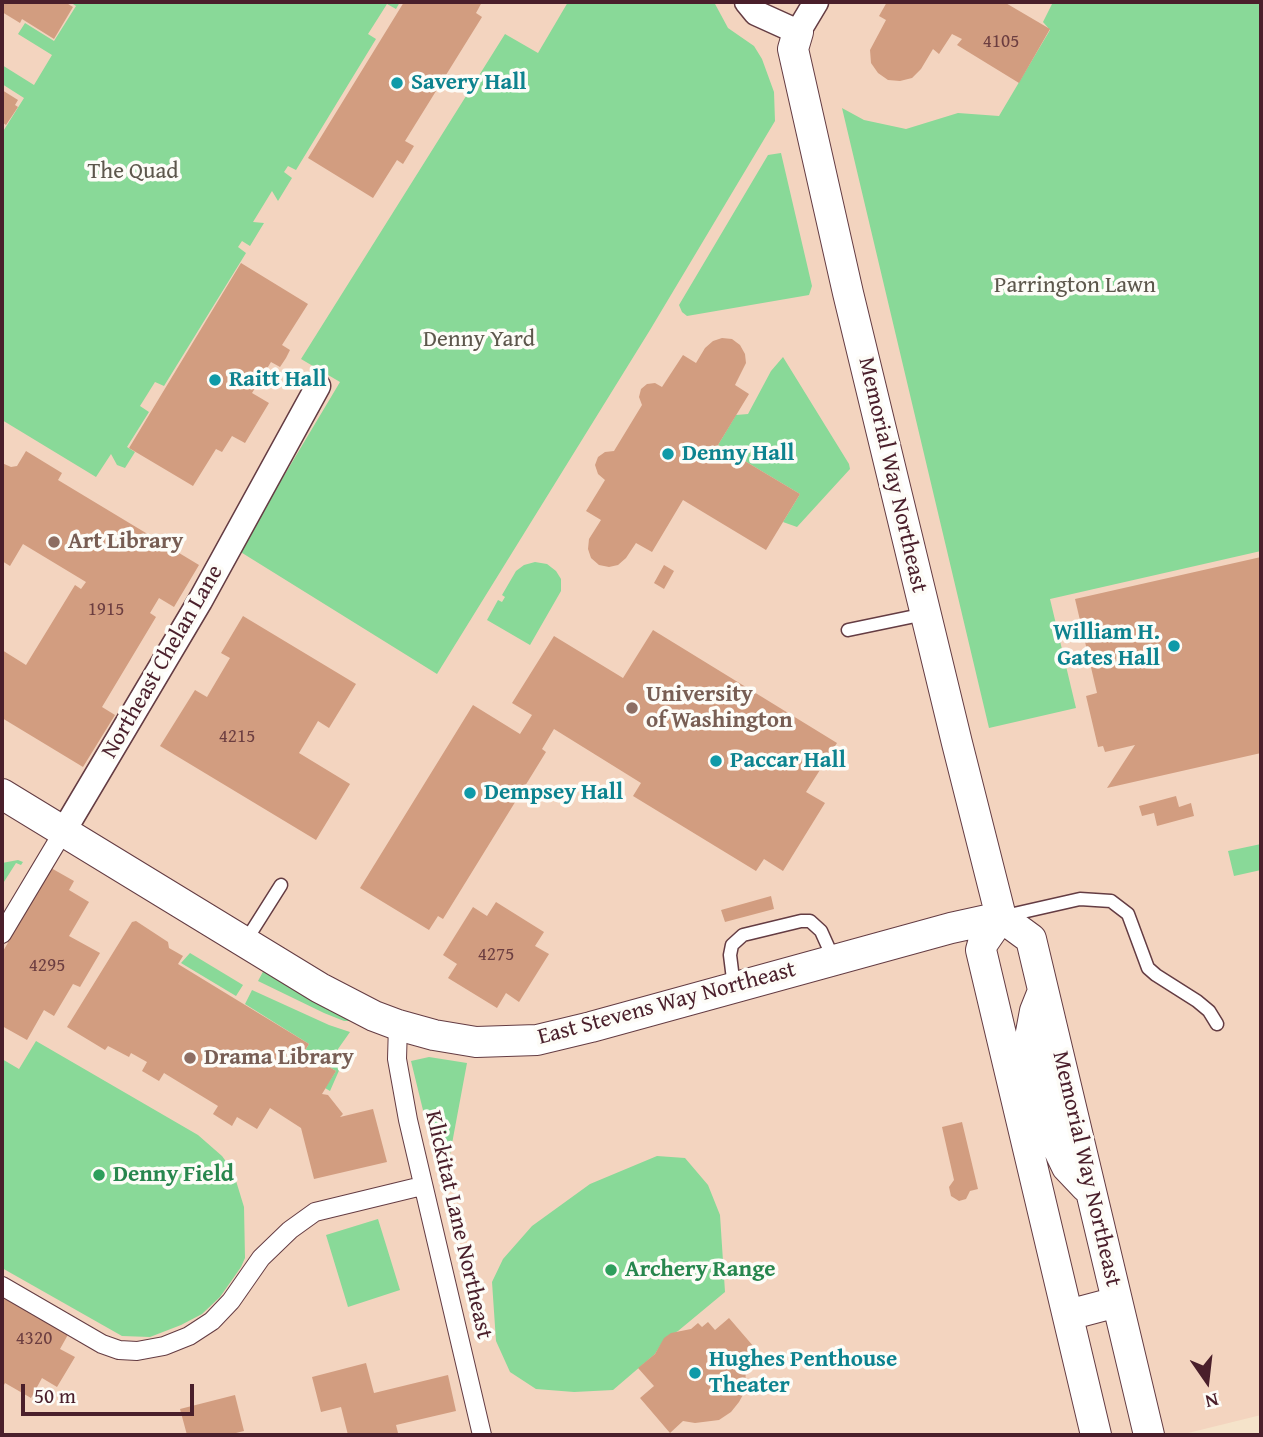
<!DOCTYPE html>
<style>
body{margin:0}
#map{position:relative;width:1263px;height:1437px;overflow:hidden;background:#f5e3ca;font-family:"Gentium Book Plus",serif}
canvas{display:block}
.frame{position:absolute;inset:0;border:4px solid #4a1f2b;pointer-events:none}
.north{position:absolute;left:1172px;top:1346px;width:70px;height:70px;-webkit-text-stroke:5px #fdfcf7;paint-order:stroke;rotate:166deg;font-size:19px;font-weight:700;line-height:28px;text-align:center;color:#4a1f2b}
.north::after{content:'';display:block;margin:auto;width:24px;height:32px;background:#4a1f2b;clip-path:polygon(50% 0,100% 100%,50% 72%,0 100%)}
.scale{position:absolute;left:21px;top:1384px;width:173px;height:32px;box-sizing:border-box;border:4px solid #4a1f2b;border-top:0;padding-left:9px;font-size:21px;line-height:24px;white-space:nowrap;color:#4a1f2b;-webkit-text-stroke:5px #fdfcf7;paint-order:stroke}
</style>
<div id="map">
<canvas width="1263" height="1437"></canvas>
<div class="frame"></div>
<div class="north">N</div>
<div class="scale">50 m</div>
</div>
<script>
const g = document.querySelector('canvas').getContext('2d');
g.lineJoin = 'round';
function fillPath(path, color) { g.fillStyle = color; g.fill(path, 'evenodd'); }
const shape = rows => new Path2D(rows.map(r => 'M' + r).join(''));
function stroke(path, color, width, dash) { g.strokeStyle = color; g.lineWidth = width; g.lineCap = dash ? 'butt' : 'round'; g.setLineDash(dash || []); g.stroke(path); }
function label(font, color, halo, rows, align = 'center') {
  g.font = font + ' "Gentium Book Plus",serif'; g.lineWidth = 7; g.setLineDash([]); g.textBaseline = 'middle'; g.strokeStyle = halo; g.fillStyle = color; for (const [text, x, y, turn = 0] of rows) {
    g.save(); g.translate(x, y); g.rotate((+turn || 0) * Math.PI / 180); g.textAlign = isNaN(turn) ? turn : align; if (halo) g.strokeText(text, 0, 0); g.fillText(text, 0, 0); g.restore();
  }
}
const built = shape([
 [2,2,1261,2,1261,1415,1180,1435,2,1435]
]);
const green = shape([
 [70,2,400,2,396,9,387,4,368,34,376,39,296,170,288,166,284,172,292,178,278,201,272,191,253,222,264,223,250,246,242,241,238,247,246,253,164,386,155,382,140,406,149,412,127,447,135,452,125,468,117,465,111,454,96,477,2,420,2,133,24,98,2,84,2,65,34,85,52,55,18,34,25,23,54,41,76,6],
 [568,2,714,2,728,28,754,46,762,59,774,92,775,121,650,330,437,674,239,551,340,382,301,359,505,34,538,53],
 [1053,2,1261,2,1261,551,1050,599,1076,708,989,728,842,108,864,120,906,129,958,113,999,116,1050,30,1043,22],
 [781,153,812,286,809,295,687,316,682,312,679,305,768,155],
 [783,357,849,464,850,469,797,527,783,522,800,494,718,445,736,415,748,414,771,371],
 [535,562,547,564,556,571,561,579,561,591,530,645,487,620,498,600,502,602,505,597,502,595,516,571,524,565],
 [1261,844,1261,870,1234,876,1228,851],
 [18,860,23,862,21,865,16,863,2,885,2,863],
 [190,953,243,985,236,996,181,963],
 [265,968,354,1021,344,1021,324,1013,258,981],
 [252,990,329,1025,350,1032,338,1049,341,1066,330,1091,325,1088,336,1071,304,1052,309,1044,245,1004],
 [36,1041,198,1135,222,1156,233,1171,244,1207,245,1258,241,1267,220,1297,202,1314,181,1325,150,1337,122,1336,2,1268,2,1059,19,1069],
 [429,1057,467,1063,443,1192,411,1061],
 [657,1156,685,1158,708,1185,720,1215,725,1292,678,1331,665,1338,655,1354,613,1390,574,1392,536,1389,510,1372,496,1341,492,1282,503,1259,532,1226,590,1184],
 [378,1219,400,1290,348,1307,326,1235]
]);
const building = shape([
 [2,2,65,2,73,7,54,39,22,19,20,23,2,12],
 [404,2,482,2,476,13,482,17,405,141,414,146,403,164,397,160,373,198,308,158],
 [887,2,1004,2,1050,29,1019,83,957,45,962,39,952,34,939,54,933,49,921,69,912,78,900,81,888,80,878,73,871,63,870,50,886,20,879,16],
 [2,90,18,100,15,105,18,107,6,125,2,122],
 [241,263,308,304,282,345,290,350,286,358,280,367,271,362,252,393,269,403,245,443,232,436,222,452,216,449,193,486,129,448],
 [722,338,732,339,740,345,745,354,746,363,735,385,749,394,718,445,800,494,766,550,683,500,652,552,636,543,626,558,618,565,609,567,599,565,591,558,588,549,589,539,601,520,586,511,605,480,598,474,595,465,598,457,605,452,614,451,642,405,639,397,641,389,647,384,655,383,662,387,683,355,696,363,705,348,713,341],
 [26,451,62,473,58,480,199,565,174,607,159,598,150,613,156,617,102,707,115,715,83,767,2,718,2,650,26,665,75,585,81,589,86,582,23,544,10,566,2,561,2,463,11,467,17,466],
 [1261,557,1261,753,1107,788,1135,745,1105,752,1103,746,1098,747,1086,696,1097,693,1075,599],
 [664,565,674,571,664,589,654,583],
 [243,616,356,684,329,728,318,721,299,753,350,784,316,840,160,746,195,690,207,697,230,658,221,653],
 [653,630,837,743,806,792,825,803,783,871,764,859,756,871,633,796,641,783,554,729,542,749,546,752,443,919,438,916,429,930,360,888,473,705,520,734,532,715,512,703,554,636,623,678],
 [1176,796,1179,807,1191,803,1194,816,1157,826,1154,813,1142,816,1139,806],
 [51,868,74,881,69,890,89,902,69,936,100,953,80,987,73,984,54,1016,44,1010,27,1040,2,1026,2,953],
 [771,896,774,909,725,922,721,910],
 [496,902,544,932,535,946,549,954,519,1002,506,993,497,1008,448,978,457,964,443,955,473,907,487,916],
 [136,921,168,942,169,948,183,956,178,964,309,1044,304,1052,336,1071,322,1094,328,1095,343,1114,340,1117,373,1109,387,1162,314,1179,301,1128,270,1108,257,1129,237,1117,232,1126,213,1114,218,1106,164,1073,159,1081,142,1071,147,1062,131,1053,129,1057,108,1046,105,1050,67,1027,132,922],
 [962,1122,978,1189,970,1191,966,1199,959,1201,951,1196,949,1187,954,1180,942,1127],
 [2,1292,70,1331,60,1349,75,1357,57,1387,42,1378,31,1398,5,1383,2,1389],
 [729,1318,760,1354,746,1366,745,1391,739,1402,731,1412,719,1420,695,1423,683,1421,670,1433,640,1398,654,1386,638,1368,655,1354,664,1338,671,1333,691,1329,698,1323,702,1327,708,1322,715,1330],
 [366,1363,374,1393,448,1375,456,1411,396,1425,398,1433,396,1434,348,1435,341,1407,321,1412,312,1377],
 [235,1395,244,1431,228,1435,187,1435,180,1409]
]);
const service = shape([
 [848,630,925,614],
 [1005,916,1080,899,1111,901,1128,914,1148,968,1156,975,1197,1001,1209,1011,1217,1024],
 [245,942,281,885],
 [734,987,730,955,732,945,743,935,801,921,810,921,821,931,834,960]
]);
const pedestrian = shape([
 [2,934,63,832],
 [398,1025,397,1059,408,1120,482,1435],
 [2,1286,102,1344,119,1350,137,1351,164,1346,189,1336,212,1321,231,1301,261,1258,290,1230,315,1212,422,1186]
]);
const minor = shape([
 [747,2,756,13,798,32,816,2],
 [63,832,200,601,318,386]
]);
const tertiary = shape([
 [798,32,793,49,848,293,957,743,1001,917,1031,939,1149,1435],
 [2,794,320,988,374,1016,398,1025,434,1035,476,1042,537,1040,591,1027,951,928,1001,917],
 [1001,917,983,943,981,950,1096,1435],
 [1043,991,1035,1011,1029,1043,1055,1142,1067,1167,1086,1187],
 [1068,1315,1117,1302]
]);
const markers = [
 [397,83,7,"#0f9aa8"],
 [215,380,7,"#0f9aa8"],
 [668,454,7,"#0f9aa8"],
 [54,542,7,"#8d6e63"],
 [1174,646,7,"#0f9aa8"],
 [632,708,7,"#8d6e63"],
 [716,761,7,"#0f9aa8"],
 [470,793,7,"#0f9aa8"],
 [190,1058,7,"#8d6e63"],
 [99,1175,7,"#2e9e5b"],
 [611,1270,7,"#2e9e5b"],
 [695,1373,7,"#0f9aa8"]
];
const numberNames = [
 ["4105",1001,42],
 ["1915",106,610],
 ["4215",237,737],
 ["4275",496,955],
 ["4295",47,966],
 ["4320",34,1339]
];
const cultureNames = [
 ["Savery Hall",411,83],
 ["Raitt Hall",229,380],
 ["Denny Hall",682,454],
 ["William H.",1160,633,"right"],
 ["Gates Hall",1160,659,"right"],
 ["Paccar Hall",730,761],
 ["Dempsey Hall",484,793],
 ["Hughes Penthouse",709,1360],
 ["Theater",709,1386]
];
const parkNames = [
 ["The Quad",133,172],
 ["Parrington Lawn",1075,286],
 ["Denny Yard",479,340]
];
const streetNames = [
 ["Memorial Way Northeast",892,475,77],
 ["Northeast Chelan Lane",163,662,-60],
 ["East Stevens Way Northeast",667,1004,-15],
 ["Memorial Way Northeast",1086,1169,77],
 ["Klickitat Lane Northeast",458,1225,77]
];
const educationNames = [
 ["Art Library",68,542],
 ["University",646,695],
 ["of Washington",646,721],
 ["Drama Library",204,1058]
];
const leisureNames = [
 ["Denny Field",113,1175],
 ["Archery Range",625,1270]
];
fillPath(built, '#f3d4bf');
fillPath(green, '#89d998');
fillPath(building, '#d29d80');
stroke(service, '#643c43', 15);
stroke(pedestrian, '#643c43', 20);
stroke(minor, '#643c43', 27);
stroke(tertiary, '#643c43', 32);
stroke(service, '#fff', 12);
stroke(pedestrian, '#fff', 18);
stroke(minor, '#fff', 24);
stroke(tertiary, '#fff', 30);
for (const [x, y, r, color] of markers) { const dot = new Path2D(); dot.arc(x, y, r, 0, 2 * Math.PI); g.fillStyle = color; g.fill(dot); stroke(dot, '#fdfcf7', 2.5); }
label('19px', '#6c3e40', null, numberNames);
label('bold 23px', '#0d838f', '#fdfcf7', cultureNames, 'left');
label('23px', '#5d574c', '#fdfcf7', parkNames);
label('23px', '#4a1f2b', '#fdfcf7', streetNames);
label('bold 23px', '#785e54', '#fdfcf7', educationNames, 'left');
label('bold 23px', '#27864d', '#fdfcf7', leisureNames, 'left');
</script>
